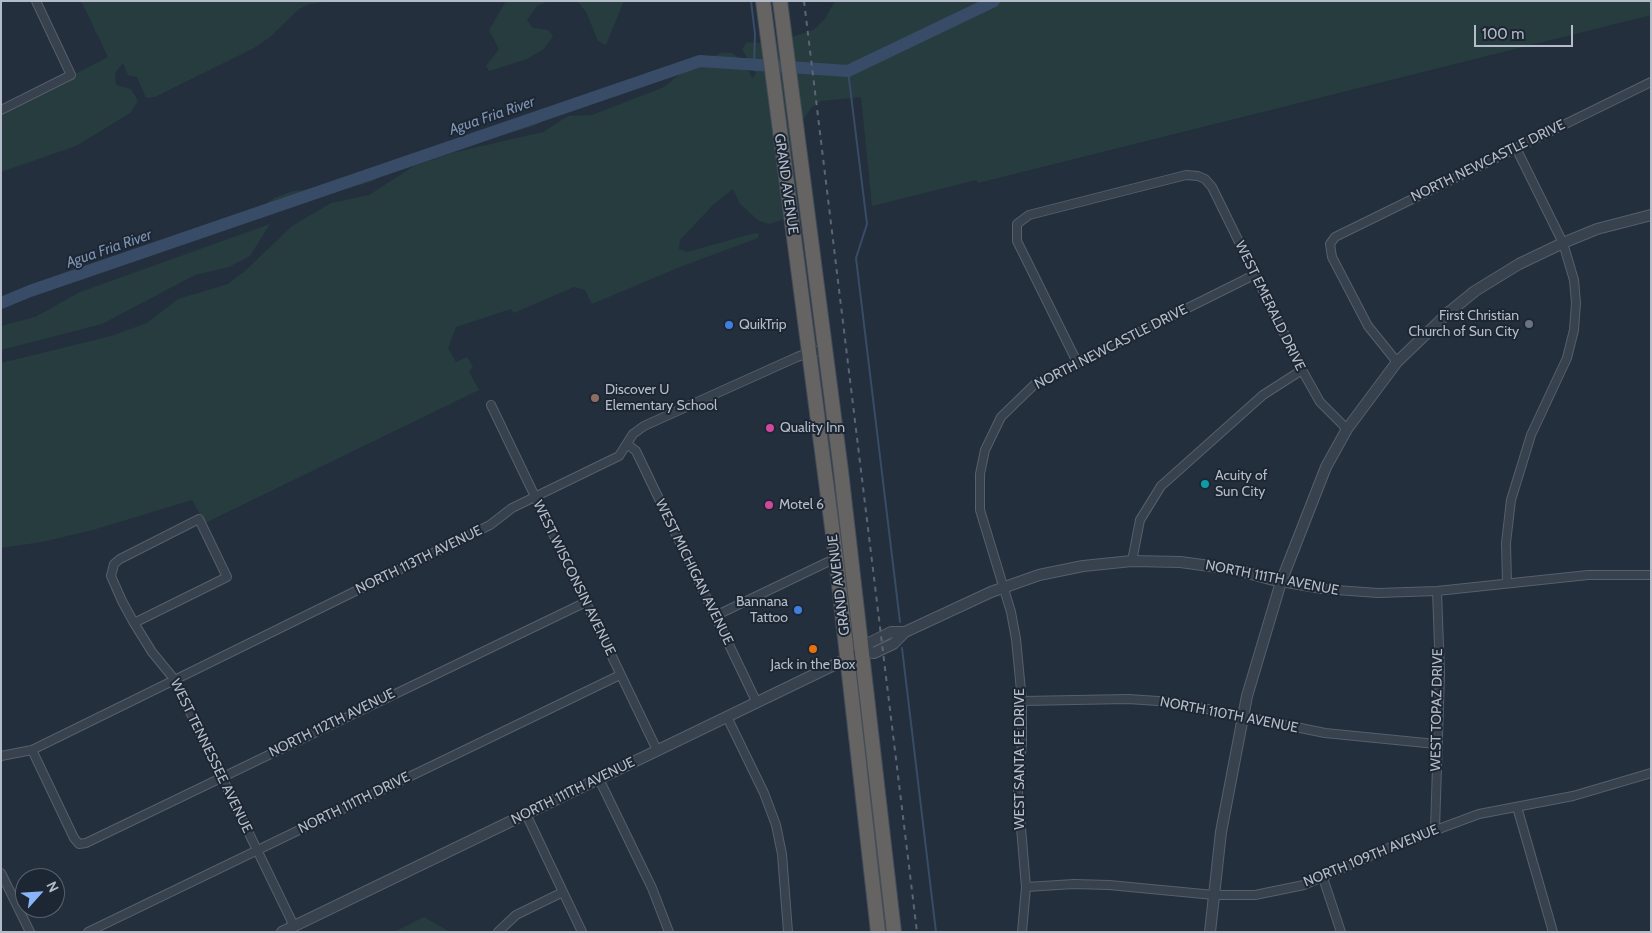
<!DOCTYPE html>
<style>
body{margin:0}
#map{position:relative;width:1652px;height:933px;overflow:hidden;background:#242f3e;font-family:Cabin,sans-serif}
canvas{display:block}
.frame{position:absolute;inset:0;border:2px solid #b4bcc9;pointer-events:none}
.north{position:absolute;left:15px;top:868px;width:50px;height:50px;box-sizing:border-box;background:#1d2633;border:1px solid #59626f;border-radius:50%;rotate:64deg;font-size:14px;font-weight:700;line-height:20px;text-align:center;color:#b4bcc9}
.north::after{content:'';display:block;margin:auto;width:18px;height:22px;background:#8ab4f8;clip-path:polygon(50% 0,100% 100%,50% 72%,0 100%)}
.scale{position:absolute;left:1474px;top:25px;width:99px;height:22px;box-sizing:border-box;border:2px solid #b4bcc9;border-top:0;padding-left:6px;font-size:15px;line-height:18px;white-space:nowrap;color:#b4bcc9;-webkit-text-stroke:4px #1d2633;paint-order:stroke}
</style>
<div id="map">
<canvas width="1652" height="933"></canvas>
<div class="frame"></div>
<div class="north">N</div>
<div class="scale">100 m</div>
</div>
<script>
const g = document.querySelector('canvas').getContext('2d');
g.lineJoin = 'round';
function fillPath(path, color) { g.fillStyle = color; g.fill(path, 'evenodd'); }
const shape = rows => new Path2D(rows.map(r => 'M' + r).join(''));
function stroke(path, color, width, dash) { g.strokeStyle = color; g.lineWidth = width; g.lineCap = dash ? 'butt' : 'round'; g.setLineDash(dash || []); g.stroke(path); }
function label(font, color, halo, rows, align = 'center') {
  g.font = font + ' Cabin,sans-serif'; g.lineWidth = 4; g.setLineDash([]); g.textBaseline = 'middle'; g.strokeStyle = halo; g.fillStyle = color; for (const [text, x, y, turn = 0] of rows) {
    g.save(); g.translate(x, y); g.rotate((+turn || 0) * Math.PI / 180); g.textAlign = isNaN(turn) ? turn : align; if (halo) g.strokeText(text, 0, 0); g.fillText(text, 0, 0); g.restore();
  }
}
const green = shape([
 [81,1,329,1,310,4,299,9,270,37,254,48,155,97,146,98,137,77,128,75,123,63,115,73,116,85,131,89,138,101,130,113,76,146,1,172,1,116,71,81,75,74,108,57],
 [506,1,549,1,537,6,527,20,533,28,548,30,553,36,544,49,527,59,489,71,486,66,499,49,489,30],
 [577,1,624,1,606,45,598,41,586,12],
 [835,1,1651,1,1651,15,978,183,976,180,872,206,861,97,821,101,811,108,791,138,796,188,793,216,769,224,759,221,740,204,733,189,714,204,680,240,679,249,687,252,755,233,759,234,758,238,680,267,592,304,585,290,574,287,514,313,511,309,456,327,448,348,456,362,467,357,473,367,469,371,479,390,205,523,192,500,93,530,42,542,1,548,1,363,111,336,147,323,178,299,228,284,246,270,292,226,331,203,369,195,414,166,452,153,543,132,568,116,592,115,664,87,687,68,721,53,732,53,744,62,752,78,756,74,742,49,747,42,772,44,813,30,825,19],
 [680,66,663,75,631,85,586,105,562,110,534,126,457,148,468,140,529,121,561,105,647,73],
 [409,161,371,182,320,196,165,250,258,210,274,198,293,191,322,188,347,179,375,174],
 [270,224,250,256,229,267,195,275,102,324,1,350,1,326,35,317,80,292],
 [424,917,450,932,394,932]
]);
const stream = shape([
 [751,1,755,34,754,65],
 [848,71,867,224,856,258,900,622],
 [902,648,936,932]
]);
const river = shape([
 [1,303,30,291,700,61,848,71,994,1]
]);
const minor = shape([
 [1,110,71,75,36,1],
 [1077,362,1017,241,1017,224,1029,215,1186,175,1198,176,1205,179,1212,187,1302,370,1320,402,1347,429],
 [1397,362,1368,326,1332,257,1330,244,1335,237,1651,82],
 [491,405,657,750],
 [627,444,636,451,757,703],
 [1132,561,1140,520,1161,486,1263,395,1302,370],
 [1281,582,1322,589,1378,593,1437,591,1588,575,1651,575],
 [1507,583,1506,543,1511,500,1531,435,1567,358,1574,330,1576,303,1574,280,1563,243,1516,148],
 [715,616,836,558],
 [134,623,227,577,199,519,120,559,114,564,111,576,122,601,134,623,152,652,174,679,294,926],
 [1022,701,1128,699,1173,702,1325,733,1436,744],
 [727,717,764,793,776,825,782,854,788,932],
 [32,750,74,838,79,844,86,843,586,602],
 [1,756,32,750,490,525,512,508,619,456,633,434,644,426,797,357,810,352,825,350],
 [599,779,652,888,669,932],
 [1517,807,1553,932],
 [526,814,582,932],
 [1435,829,1440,674,1437,591],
 [1,873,30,932],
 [1323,878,1341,932],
 [1026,887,1074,884,1109,885,1214,895,1255,895,1304,885,1393,846,1479,814,1573,796,1651,773],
 [88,932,620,675],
 [498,932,516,915,563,892],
 [1022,932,1026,887,1018,792,1022,742,1022,701,1016,639,1011,612,980,510,980,474,985,450,1001,417,1035,384,1254,275]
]);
const tertiary = shape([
 [863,651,874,653,893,644,905,632,991,592,1039,575,1083,566,1132,561,1180,562,1233,569,1281,582],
 [282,932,863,651,871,642,891,632,905,632],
 [1210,932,1221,832,1247,696,1281,582,1326,467,1347,429,1397,362,1448,313,1475,291,1519,264,1563,243,1597,229,1651,215]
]);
const trunk = shape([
 [763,1,836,558,878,932],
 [780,1,841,471,894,932]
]);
const rail = shape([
 [804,1,917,932]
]);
const markers = [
 [1529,324,5,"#6b7280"],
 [729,325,5,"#3f7fe0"],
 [595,398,5,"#8d6e63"],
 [770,428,5,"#d1479c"],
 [1205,484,5,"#0f9aa8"],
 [769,505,5,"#d1479c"],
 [798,610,5,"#3f7fe0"],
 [813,649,5,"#e8710a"]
];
const streetNames = [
 ["NORTH NEWCASTLE DRIVE",1488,161,-26],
 ["GRAND AVENUE",786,184,82],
 ["WEST EMERALD DRIVE",1270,306,64],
 ["NORTH NEWCASTLE DRIVE",1111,347,-27],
 ["NORTH 113TH AVENUE",419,560,-26],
 ["WEST MICHIGAN AVENUE",694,572,64],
 ["WEST WISCONSIN AVENUE",574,578,64],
 ["NORTH 111TH AVENUE",1272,578,11],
 ["GRAND AVENUE",839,585,-97],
 ["WEST TOPAZ DRIVE",1437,710,-89],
 ["NORTH 110TH AVENUE",1229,715,11],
 ["NORTH 112TH AVENUE",332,723,-26],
 ["WEST TENNESSEE AVENUE",211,756,64],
 ["WEST SANTA FE DRIVE",1020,759,-90],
 ["NORTH 111TH AVENUE",573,791,-26],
 ["NORTH 111TH DRIVE",354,803,-26],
 ["NORTH 109TH AVENUE",1371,856,-22]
];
const poiNames = [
 ["First Christian",1519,316,"right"],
 ["Church of Sun City",1519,332,"right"],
 ["QuikTrip",739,325],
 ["Discover U",605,390],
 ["Elementary School",605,406],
 ["Quality Inn",780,428],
 ["Acuity of",1215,476],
 ["Sun City",1215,492],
 ["Motel 6",779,505],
 ["Bannana",788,602,"right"],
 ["Tattoo",788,618,"right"],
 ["Jack in the Box",813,665,"center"]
];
const waterNames = [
 ["Agua Fria River",492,116,-19],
 ["Agua Fria River",109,249,-19]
];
fillPath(green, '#263c3f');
stroke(stream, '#394c67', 2);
stroke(river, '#394c67', 12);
stroke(minor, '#565f6c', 10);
stroke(tertiary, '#565f6c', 12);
stroke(trunk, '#434c59', 16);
stroke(minor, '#38414e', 8);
stroke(tertiary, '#38414e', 10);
stroke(trunk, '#656462', 14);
stroke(rail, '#5a6575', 2, [5, 5]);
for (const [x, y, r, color] of markers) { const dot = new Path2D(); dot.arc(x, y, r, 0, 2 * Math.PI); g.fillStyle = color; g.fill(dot); stroke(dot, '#1d2633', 2); }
label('14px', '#b4bcc9', '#1d2633', streetNames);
label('14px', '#b4bcc9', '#1d2633', poiNames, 'left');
label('italic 15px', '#7c92b1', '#1d2633', waterNames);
</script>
